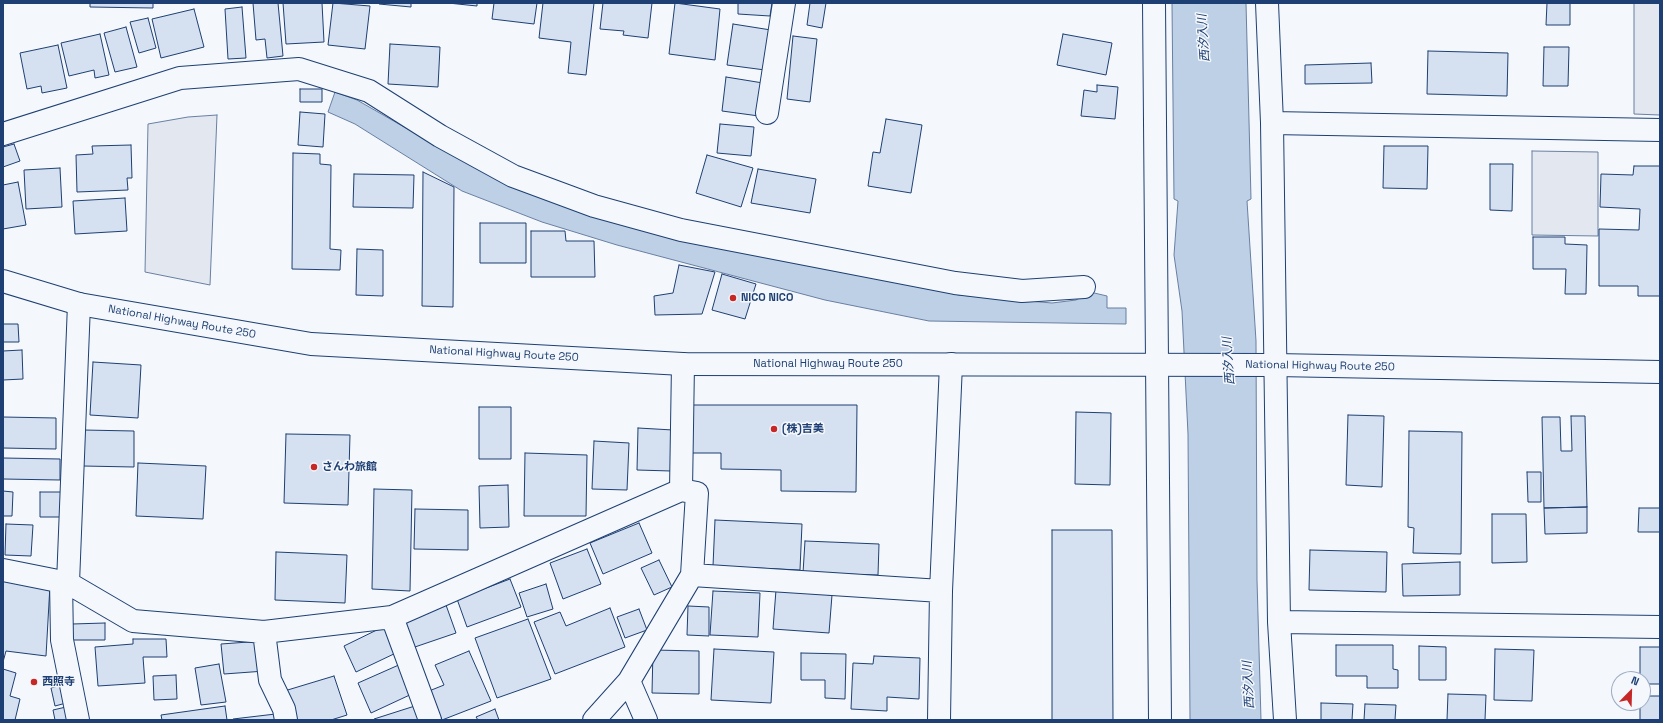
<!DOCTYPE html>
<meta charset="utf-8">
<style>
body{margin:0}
#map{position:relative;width:1663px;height:723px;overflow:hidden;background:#f4f7fb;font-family:"Space Grotesk",sans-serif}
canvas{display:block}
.frame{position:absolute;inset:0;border:4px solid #1d3f73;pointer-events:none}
.north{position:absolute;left:1611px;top:671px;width:40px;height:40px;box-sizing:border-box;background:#f4f7fb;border:1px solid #9eadc5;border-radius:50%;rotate:23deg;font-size:11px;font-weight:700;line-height:16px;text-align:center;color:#1d3f73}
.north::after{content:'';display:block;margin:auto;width:14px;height:18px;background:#c62828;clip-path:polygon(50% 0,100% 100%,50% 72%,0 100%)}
</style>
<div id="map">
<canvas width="1663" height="723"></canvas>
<div class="frame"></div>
<div class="north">N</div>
</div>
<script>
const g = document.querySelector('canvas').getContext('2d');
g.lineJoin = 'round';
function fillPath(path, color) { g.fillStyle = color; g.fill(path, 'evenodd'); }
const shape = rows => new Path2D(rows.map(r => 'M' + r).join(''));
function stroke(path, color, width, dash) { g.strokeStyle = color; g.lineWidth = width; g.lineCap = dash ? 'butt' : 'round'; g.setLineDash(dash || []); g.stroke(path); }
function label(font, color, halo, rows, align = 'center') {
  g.font = font + ' "Space Grotesk","Noto Sans JP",sans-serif'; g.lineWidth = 3; g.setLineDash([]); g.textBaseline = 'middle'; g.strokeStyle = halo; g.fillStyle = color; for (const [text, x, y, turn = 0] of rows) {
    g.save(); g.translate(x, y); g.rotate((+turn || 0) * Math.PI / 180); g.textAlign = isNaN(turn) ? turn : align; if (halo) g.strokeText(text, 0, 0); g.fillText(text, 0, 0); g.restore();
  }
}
const parking = shape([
 [1634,3,1660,3,1660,115,1634,114,1634,3],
 [217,115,210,285,145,272,148,124,188,117,217,115],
 [1532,151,1598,152,1598,236,1532,235,1532,151]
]);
const water = shape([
 [1172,3,1246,3,1251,199,1247,201,1256,341,1257,580,1261,720,1190,720,1188,434,1182,311,1174,255,1178,201,1174,199,1172,3],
 [335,92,357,100,453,155,787,260,959,295,1052,303,1076,300,1090,292,1107,296,1107,308,1126,308,1126,324,929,321,825,300,617,245,542,222,462,191,355,124,328,112,335,92]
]);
const building = shape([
 [90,3,153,3,153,8,90,7,90,3],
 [253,3,278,3,283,56,267,58,265,39,256,40,253,3],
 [283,3,322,3,324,42,286,44,283,3],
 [333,3,370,6,365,49,328,45,333,3],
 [380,3,411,3,411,7,379,4,380,3],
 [448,3,477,3,477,6,448,3],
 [494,3,537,3,534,24,492,19,494,3],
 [543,3,594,3,586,75,568,73,571,42,539,38,543,3],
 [603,3,652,3,648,38,623,35,624,31,600,29,603,3],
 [675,3,720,9,715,60,669,54,675,3],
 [738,3,772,3,770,16,738,14,738,3],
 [810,3,826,3,822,28,807,25,810,3],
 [1547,3,1570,3,1570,25,1546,25,1547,3],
 [242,7,246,58,228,59,225,9,242,7],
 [194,9,204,47,161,58,152,19,194,9],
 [148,18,156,48,139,53,130,22,148,18],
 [733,24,771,30,765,70,727,65,733,24],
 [126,27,137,67,115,72,104,33,126,27],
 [100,34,109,75,95,78,94,70,69,76,61,43,100,34],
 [1063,34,1112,43,1106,75,1057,65,1063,34],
 [793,36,817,39,810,102,787,99,793,36],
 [390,44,440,47,438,87,388,84,390,44],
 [58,45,67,88,42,93,41,86,27,89,20,53,58,45],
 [1544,47,1569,47,1568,86,1543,86,1544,47],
 [1428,51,1508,53,1507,96,1427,94,1428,51],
 [1371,63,1372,83,1305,84,1305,65,1371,63],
 [726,77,763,83,759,116,722,111,726,77],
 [1097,85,1118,87,1115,119,1081,116,1084,90,1097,92,1097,85],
 [300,89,322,89,322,102,300,102,300,89],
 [300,112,325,114,323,147,298,145,300,112],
 [886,119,922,125,911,193,868,186,873,152,880,153,886,119],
 [720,124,754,127,751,156,717,153,720,124],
 [14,144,20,161,3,167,3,147,14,144],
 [131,145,132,178,127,178,128,190,77,192,76,155,93,154,92,146,131,145],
 [1384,146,1428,146,1427,189,1383,188,1384,146],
 [293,153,320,154,320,164,331,165,330,249,341,250,340,270,292,269,293,153],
 [707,155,753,168,741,207,696,193,707,155],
 [1490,164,1513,164,1512,211,1490,210,1490,164],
 [1634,166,1660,166,1660,296,1638,296,1638,286,1599,286,1599,229,1639,230,1640,209,1600,207,1601,174,1633,175,1634,166],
 [60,168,62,207,26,209,24,170,60,168],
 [758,169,816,179,810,213,751,203,758,169],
 [423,172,454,187,453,307,422,306,423,172],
 [354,174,414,175,413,208,353,207,354,174],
 [18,182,26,225,3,229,3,185,18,182],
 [125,198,127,231,75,234,73,201,125,198],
 [480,223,526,223,526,263,480,263,480,223],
 [531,231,565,231,566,241,594,241,595,277,531,277,531,231],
 [1533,237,1565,237,1565,244,1587,245,1586,294,1565,294,1566,269,1533,269,1533,237],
 [357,249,383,250,383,296,356,295,357,249],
 [679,265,715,272,702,314,655,315,654,296,673,293,679,265],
 [722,274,756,284,745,319,712,310,722,274],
 [3,324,18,324,19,342,3,342,3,324],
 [22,350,23,379,3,380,3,351,22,350],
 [93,362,141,365,138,418,90,415,93,362],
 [690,405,857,405,856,492,781,491,781,470,721,469,721,453,690,453,690,405],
 [479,407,511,407,511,459,479,459,479,407],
 [1076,412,1111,413,1110,485,1075,484,1076,412],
 [1348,415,1384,416,1382,487,1346,485,1348,415],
 [1571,416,1585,416,1587,507,1544,508,1542,417,1560,417,1561,451,1572,451,1571,416],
 [3,417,56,418,56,449,3,448,3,417],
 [638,428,673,430,671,471,637,470,638,428],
 [83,430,134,431,134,467,83,466,83,430],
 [1409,431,1462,432,1461,554,1413,553,1414,528,1408,527,1409,431],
 [286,434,350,435,348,505,284,503,286,434],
 [594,441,629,443,627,490,592,489,594,441],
 [525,453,587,455,586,516,524,516,525,453],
 [3,458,60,459,60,480,3,479,3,458],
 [138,463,206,466,203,519,136,516,138,463],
 [1527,472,1541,472,1541,502,1528,502,1527,472],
 [508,485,509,527,480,528,479,486,508,485],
 [374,489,412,490,410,591,372,589,374,489],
 [3,491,13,492,12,516,3,516,3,491],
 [40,492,65,492,65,517,40,517,40,492],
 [1587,507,1587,533,1545,534,1544,508,1587,507],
 [1639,508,1660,508,1660,532,1638,532,1639,508],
 [415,509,468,510,468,550,414,549,415,509],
 [1492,514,1526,514,1527,562,1492,563,1492,514],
 [715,520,802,524,800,570,713,566,715,520],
 [639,523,652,553,603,574,590,543,639,523],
 [6,524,33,525,31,556,5,555,6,524],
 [1052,530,1112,530,1113,720,1052,720,1052,530],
 [805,541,879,544,878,575,803,573,805,541],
 [587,549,601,584,563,599,550,563,587,549],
 [1310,550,1387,552,1386,592,1309,590,1310,550],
 [276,552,347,555,345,603,275,600,276,552],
 [659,560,672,587,654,595,641,568,659,560],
 [1460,562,1460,595,1403,596,1402,564,1460,562],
 [510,579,521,607,467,627,457,599,510,579],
 [3,581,50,585,46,656,6,651,3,662,3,581],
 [546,584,553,609,527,617,519,593,546,584],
 [776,590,832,595,829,633,773,629,776,590],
 [713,591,760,593,758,637,710,635,713,591],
 [446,605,456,633,409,649,399,621,446,605],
 [688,606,709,607,709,636,687,635,688,606],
 [610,608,625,647,555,674,534,622,560,612,566,626,610,608],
 [639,609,647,630,625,638,617,617,639,609],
 [528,619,551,679,497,698,475,638,528,619],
 [105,623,105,640,72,640,72,624,105,623],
 [385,626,398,652,356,672,344,646,385,626],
 [133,639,166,639,167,657,143,657,145,683,98,686,95,647,133,644,133,639],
 [262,641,265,671,224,674,221,644,262,641],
 [1336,645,1393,645,1393,669,1398,670,1398,688,1367,688,1367,676,1336,676,1336,645],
 [1419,646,1446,647,1446,680,1419,680,1419,646],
 [1640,647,1660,647,1660,684,1643,684,1643,679,1640,679,1640,647],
 [714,649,774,652,771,703,711,700,714,649],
 [1495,649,1534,650,1532,701,1494,700,1495,649],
 [653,650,699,651,699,694,652,693,653,650],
 [469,651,491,701,442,720,429,691,444,685,435,665,469,651],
 [801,653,846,654,845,699,825,698,825,680,801,680,801,653],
 [874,656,920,658,919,699,887,697,887,711,851,709,853,663,873,664,874,656],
 [219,664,226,702,201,705,195,668,219,664],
 [401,664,414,693,371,713,358,683,401,664],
 [3,669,16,673,10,696,20,699,15,720,3,720,3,669],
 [176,675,177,699,154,700,153,676,176,675],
 [334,676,347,715,331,720,289,720,281,692,334,676],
 [65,684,70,702,55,706,51,688,65,684],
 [1448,694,1486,695,1485,720,1447,720,1448,694],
 [1643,696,1660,696,1660,720,1640,720,1640,703,1643,703,1643,696],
 [1321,703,1353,704,1352,720,1321,720,1321,703],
 [1365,704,1396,705,1395,720,1364,720,1365,704],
 [418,705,423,720,375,720,374,719,418,705],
 [225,706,227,720,162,720,161,715,225,706],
 [66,707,69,720,55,720,53,710,66,707],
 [495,709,499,720,478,720,476,717,495,709],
 [284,713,285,720,233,720,233,719,284,713]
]);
const minor = shape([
 [1154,3,1160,720],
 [1267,3,1272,123,1279,622,1285,720],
 [767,113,784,3],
 [1272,123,1660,130],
 [3,134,180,78,299,69,369,91,440,136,513,176,594,206,681,230,955,283,1022,291,1084,287],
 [681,490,683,364],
 [3,570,68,583,133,621,264,632,392,617,681,490,697,493,692,575,629,681,594,720],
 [692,575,941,591],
 [61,581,62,640,78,720],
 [68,583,79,304],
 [392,617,430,720],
 [1279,622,1660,627],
 [264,632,270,680,284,709,286,720],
 [629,681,646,720],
 [939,720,941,591,951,364]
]);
const highway = shape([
 [3,281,79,304,311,344,683,364,1275,365,1660,372]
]);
const markers = [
 [733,298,4,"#c62828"],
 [774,429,4,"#c62828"],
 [314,467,4,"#c62828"],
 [34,682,4,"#c62828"]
];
const poiNames = [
 ["NICO NICO",741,298],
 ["(株)吉美",782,429],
 ["さんわ旅館",322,467],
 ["西照寺",42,682]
];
const streetNames = [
 ["National Highway Route 250",182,322,10],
 ["National Highway Route 250",504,354,3],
 ["National Highway Route 250",828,364],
 ["National Highway Route 250",1320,366,1]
];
const waterNames = [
 ["西汐入川",1204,38,-94],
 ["西汐入川",1229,361,-94],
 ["西汐入川",1249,685,-93]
];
fillPath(parking, '#e3e8f0');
stroke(parking, '#687fa3', 1);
fillPath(water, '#bed0e5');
stroke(water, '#687fa3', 1);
fillPath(building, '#d5e0f0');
stroke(building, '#1d3f73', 1);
stroke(minor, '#1d3f73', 24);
stroke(highway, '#1d3f73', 24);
stroke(minor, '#f4f7fb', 22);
stroke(highway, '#f4f7fb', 22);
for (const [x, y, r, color] of markers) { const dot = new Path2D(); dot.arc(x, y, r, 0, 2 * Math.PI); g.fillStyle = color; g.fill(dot); stroke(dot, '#f4f7fb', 1.5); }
label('bold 11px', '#1d3f73', '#f4f7fb', poiNames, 'left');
label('11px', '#1d3f73', '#f4f7fb', streetNames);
label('italic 12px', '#1d3f73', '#f4f7fb', waterNames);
</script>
